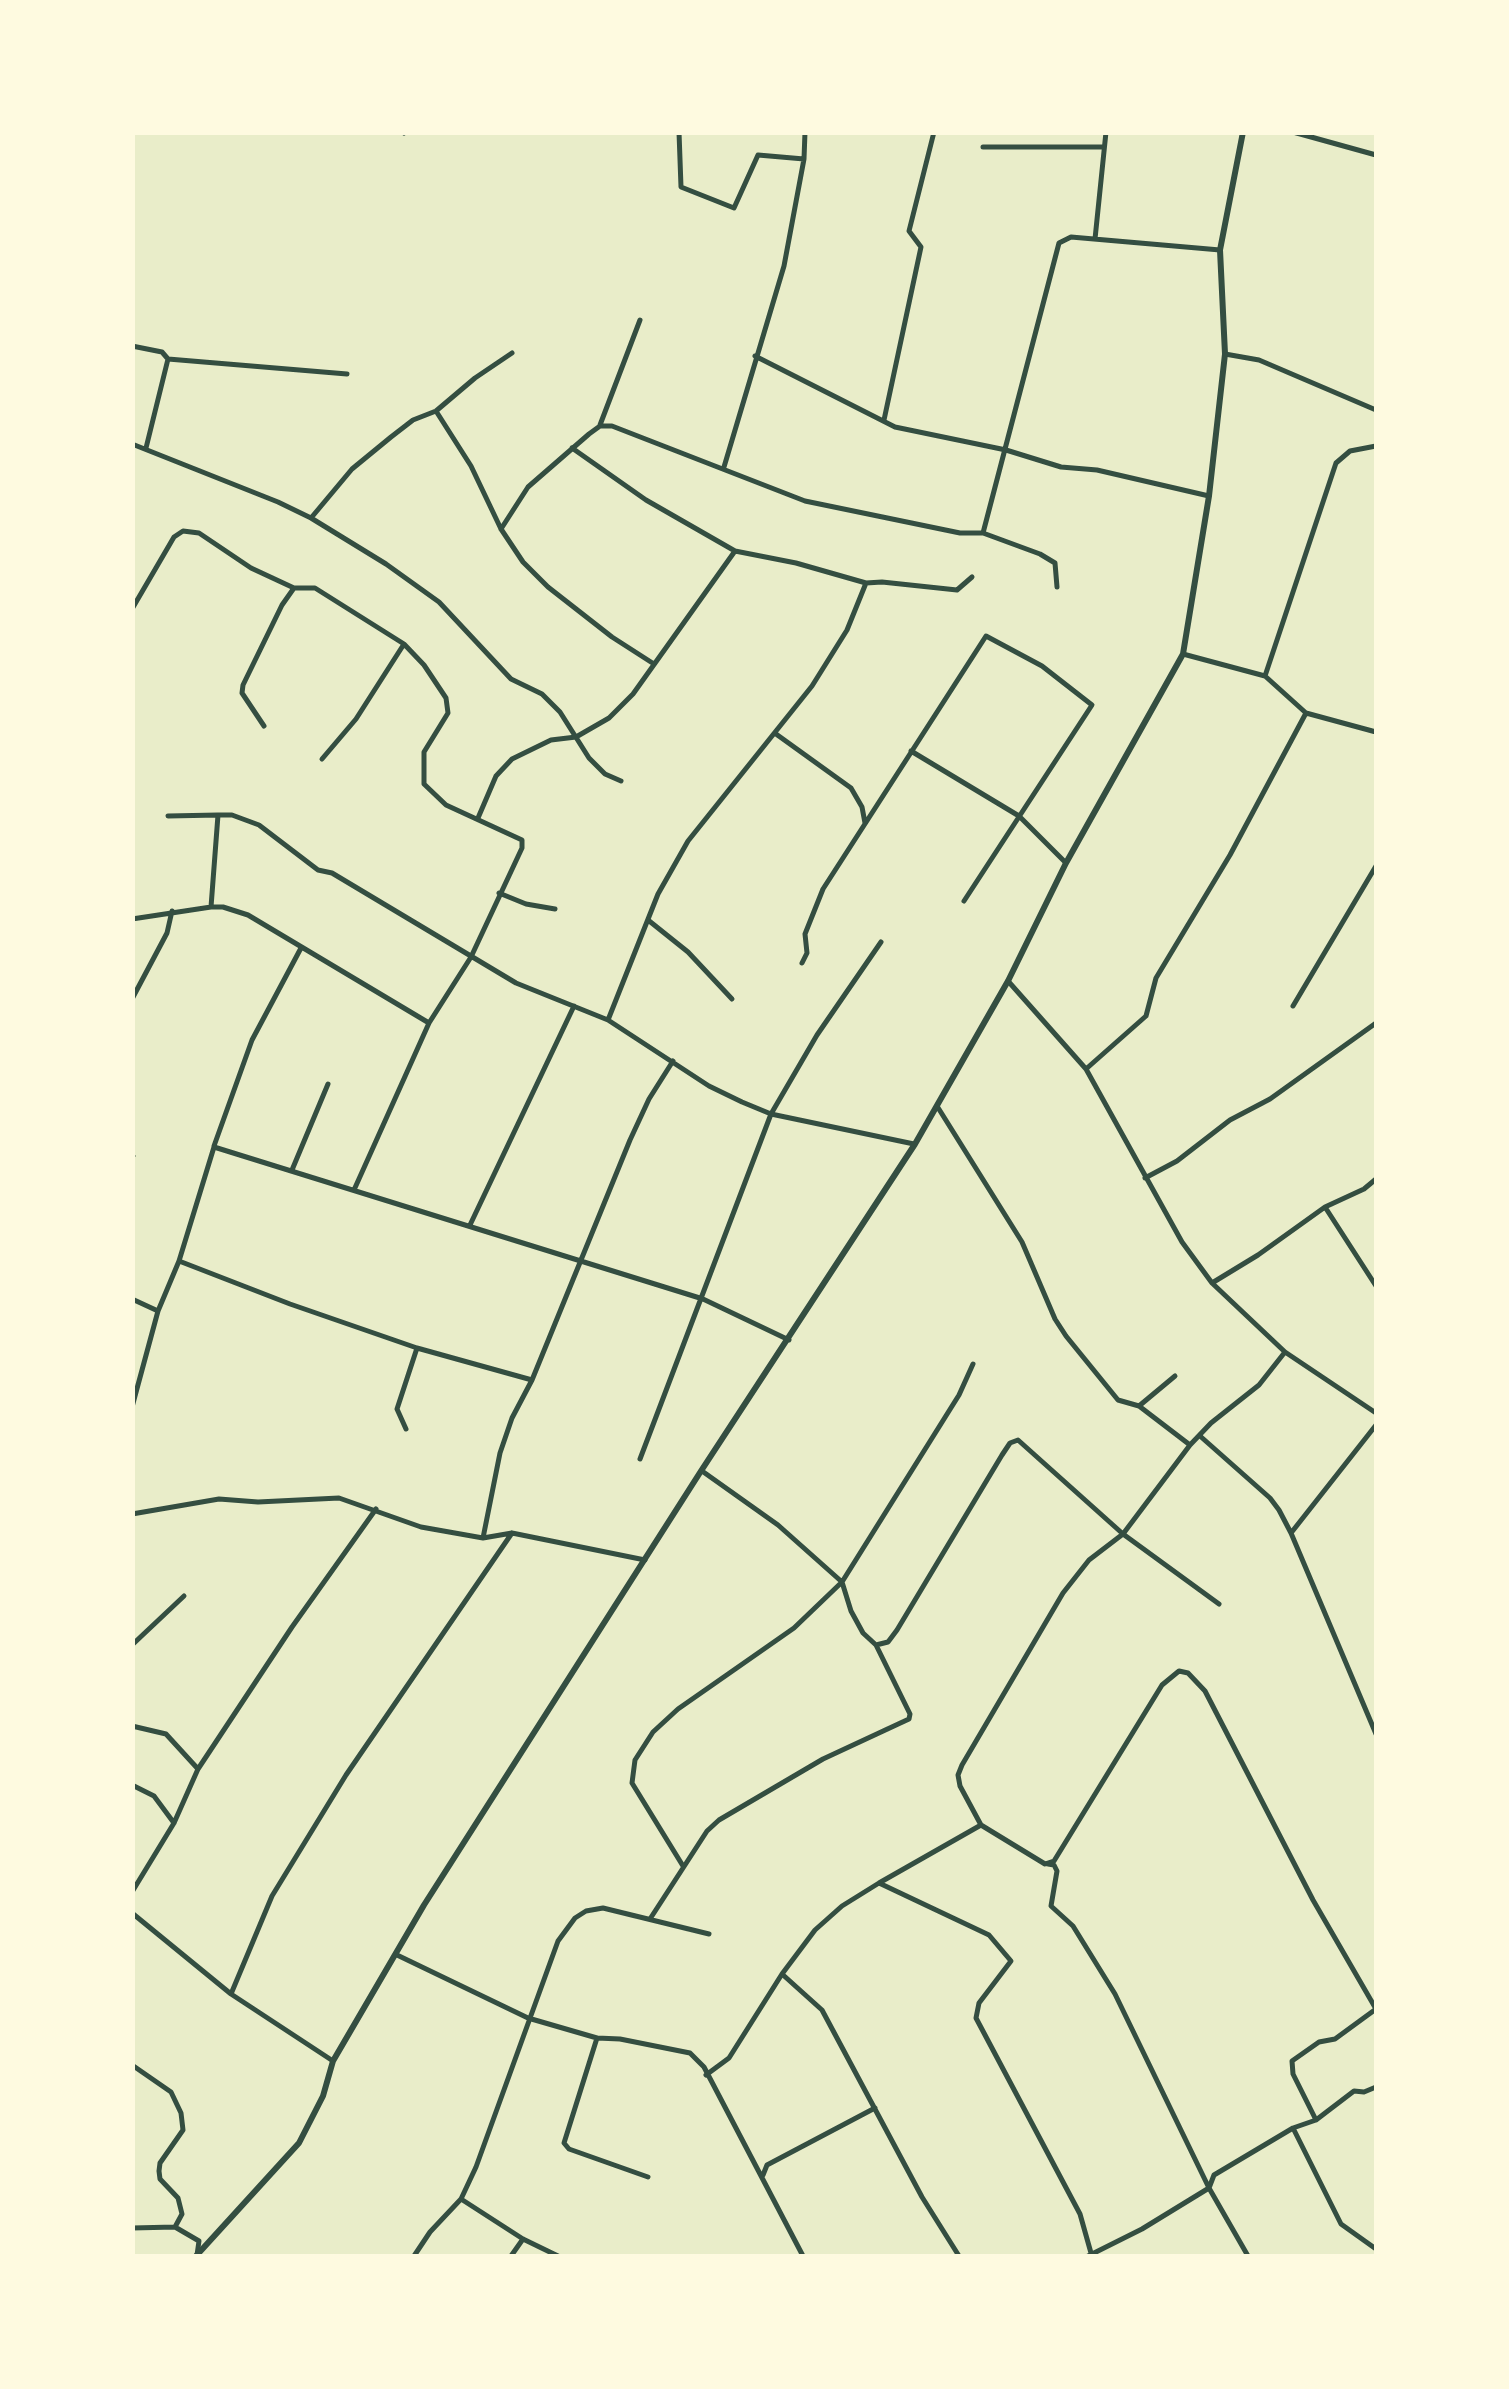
<!DOCTYPE html>
<style>
body{margin:0}
#map{position:relative;width:1509px;height:2389px;overflow:hidden;background:#e9edc9;font-family:Ubuntu,sans-serif}
canvas{display:block}
.frame{position:absolute;inset:0;border:135px solid #fefae0;pointer-events:none}
</style>
<div id="map">
<canvas width="1509" height="2389"></canvas>
<div class="frame"></div>
</div>
<script>
const g = document.querySelector('canvas').getContext('2d');
g.lineJoin = 'round';
const shape = rows => new Path2D(rows.map(r => 'M' + r).join(''));
function stroke(path, color, width, dash) { g.strokeStyle = color; g.lineWidth = width; g.lineCap = dash ? 'butt' : 'round'; g.setLineDash(dash || []); g.stroke(path); }
const minor = shape([
 [679,132,681,187,734,208,758,155,804,159],
 [1293,132,1376,155],
 [404,133,405,132],
 [983,147,1104,147],
 [1095,239,1106,132],
 [132,346,162,352,168,359,347,374],
 [1225,354,1259,360,1376,410],
 [755,356,895,427,1006,450,1061,467,1097,470,1209,496],
 [436,411,471,466,501,529,523,562,548,587,612,637,654,664],
 [884,420,921,247,909,231,934,132],
 [600,425,640,320],
 [132,444,278,502,311,518,386,564,439,602,511,679,542,694,560,712,589,758,605,774,621,781],
 [146,448,168,359],
 [572,448,646,500,735,551,796,563,866,583,882,582,957,590,972,577],
 [724,467,784,266,804,159,805,132],
 [311,518,352,469,391,437,413,420,436,411,475,378,512,353],
 [501,529,528,487,589,434,600,426,612,426,805,501,960,533,983,533,1040,554,1055,563,1057,587],
 [983,533,1059,243,1071,237,1220,250],
 [132,609,174,537,183,531,199,533,251,568,294,588],
 [1183,654,1265,676,1306,713,1376,732],
 [1265,676,1336,463,1350,451,1376,446],
 [264,726,242,693,243,685,282,605,294,588,315,588,404,644,424,665,446,698,448,713,424,752,424,784,446,805,522,840,522,848,471,957,429,1023,354,1190],
 [776,734,851,788,862,807,865,823],
 [911,751,1019,816,1065,862],
 [322,759,356,719,404,644],
 [168,816,218,815],
 [478,818,496,776,512,759,551,740,576,737,609,718,633,694,735,551],
 [499,893,526,904,555,909],
 [211,907,218,815,232,815,259,825,318,870,332,873,516,983,608,1020,709,1086,742,1102,771,1114,914,1144],
 [132,919,211,907,223,907,248,915,429,1023],
 [648,920,688,952,732,999],
 [802,963,807,953,805,934,823,889,986,636,1042,666,1092,705,964,901],
 [1008,981,1086,1069,1182,1242,1212,1283,1285,1352,1376,1413],
 [132,999,167,933,172,911],
 [1293,1006,1376,866],
 [608,1020,658,894,688,841,812,686,847,630,866,583],
 [1086,1069,1146,1016,1156,978,1230,855,1306,713],
 [937,1106,1022,1242,1055,1319,1066,1336,1118,1400,1139,1406,1190,1445],
 [214,1146,252,1040,301,948],
 [132,1155,133,1156],
 [292,1170,328,1084],
 [1145,1178,1177,1161,1230,1120,1270,1099,1376,1023],
 [1325,1207,1376,1286],
 [470,1225,574,1006],
 [179,1261,290,1304,417,1348,532,1380,630,1140,649,1099,673,1061],
 [1212,1283,1258,1255,1325,1207,1364,1189,1376,1179],
 [132,1299,158,1311],
 [1285,1352,1259,1385,1211,1423,1190,1445,1123,1534,1089,1560,1063,1593,962,1765,958,1775,960,1786,981,1825,1045,1864,1054,1861,1162,1685,1179,1671,1188,1673,1205,1691,1313,1900,1376,2009],
 [1139,1406,1175,1376],
 [132,1407,158,1311,179,1261,214,1147,703,1299,789,1340],
 [406,1429,397,1409,417,1348],
 [1200,1436,1270,1498,1279,1510,1291,1533,1376,1734],
 [640,1459,771,1114,817,1035,881,942],
 [702,1471,778,1525,842,1582,851,1611,863,1633,876,1645,888,1642,897,1630,1002,1455,1010,1443,1018,1440,1123,1534,1219,1604],
 [132,1514,219,1499,258,1502,339,1498,421,1527,483,1538,512,1533,645,1560],
 [1291,1533,1376,1425],
 [483,1538,500,1453,512,1418,532,1380],
 [132,1645,184,1596],
 [132,1726,166,1734,198,1769],
 [132,1785,154,1796,174,1823],
 [1048,1864,1054,1865,1057,1871,1051,1906,1073,1926,1115,1994,1209,2188,1248,2256],
 [683,1866,632,1783,635,1760,653,1732,678,1709,794,1628,842,1582,959,1395,973,1364],
 [879,1883,989,1935,1011,1961,979,2003,976,2018,1080,2214,1091,2253],
 [132,1892,174,1823,198,1769,292,1627,376,1509],
 [132,1913,231,1994,333,2061],
 [650,1919,707,1831,719,1820,823,1759,909,1719,910,1714,876,1645],
 [397,1955,528,2018,597,2038,620,2039,690,2053,704,2067,803,2256],
 [782,1974,822,2010,922,2197,959,2256],
 [231,1994,272,1896,346,1775,512,1533],
 [597,2038,564,2143,569,2149,648,2177],
 [132,2065,171,2092,181,2113,183,2130,160,2163,159,2171,160,2179,178,2198,182,2214,175,2227,132,2228],
 [706,2075,729,2058,782,1974,815,1930,842,1906,879,1883,981,1825],
 [1316,2120,1293,2074,1292,2061,1319,2042,1335,2039,1376,2009],
 [1293,2128,1341,2224,1376,2249],
 [763,2175,767,2165,875,2108],
 [461,2199,523,2239,558,2256],
 [175,2227,199,2241,197,2255],
 [414,2256,430,2232,461,2199,476,2167,558,1941,575,1918,586,1911,603,1908,709,1934],
 [511,2256,523,2239],
 [1088,2256,1142,2229,1209,2188,1214,2175,1293,2128,1316,2120,1354,2091,1364,2092,1376,2087]
]);
const tertiary = shape([
 [196,2256,299,2143,323,2096,333,2061,424,1905,701,1471,915,1144,1008,981,1066,863,1183,654,1209,496,1225,354,1220,250,1243,132]
]);
stroke(minor, '#344e41', 5);
stroke(tertiary, '#344e41', 6);
</script>
